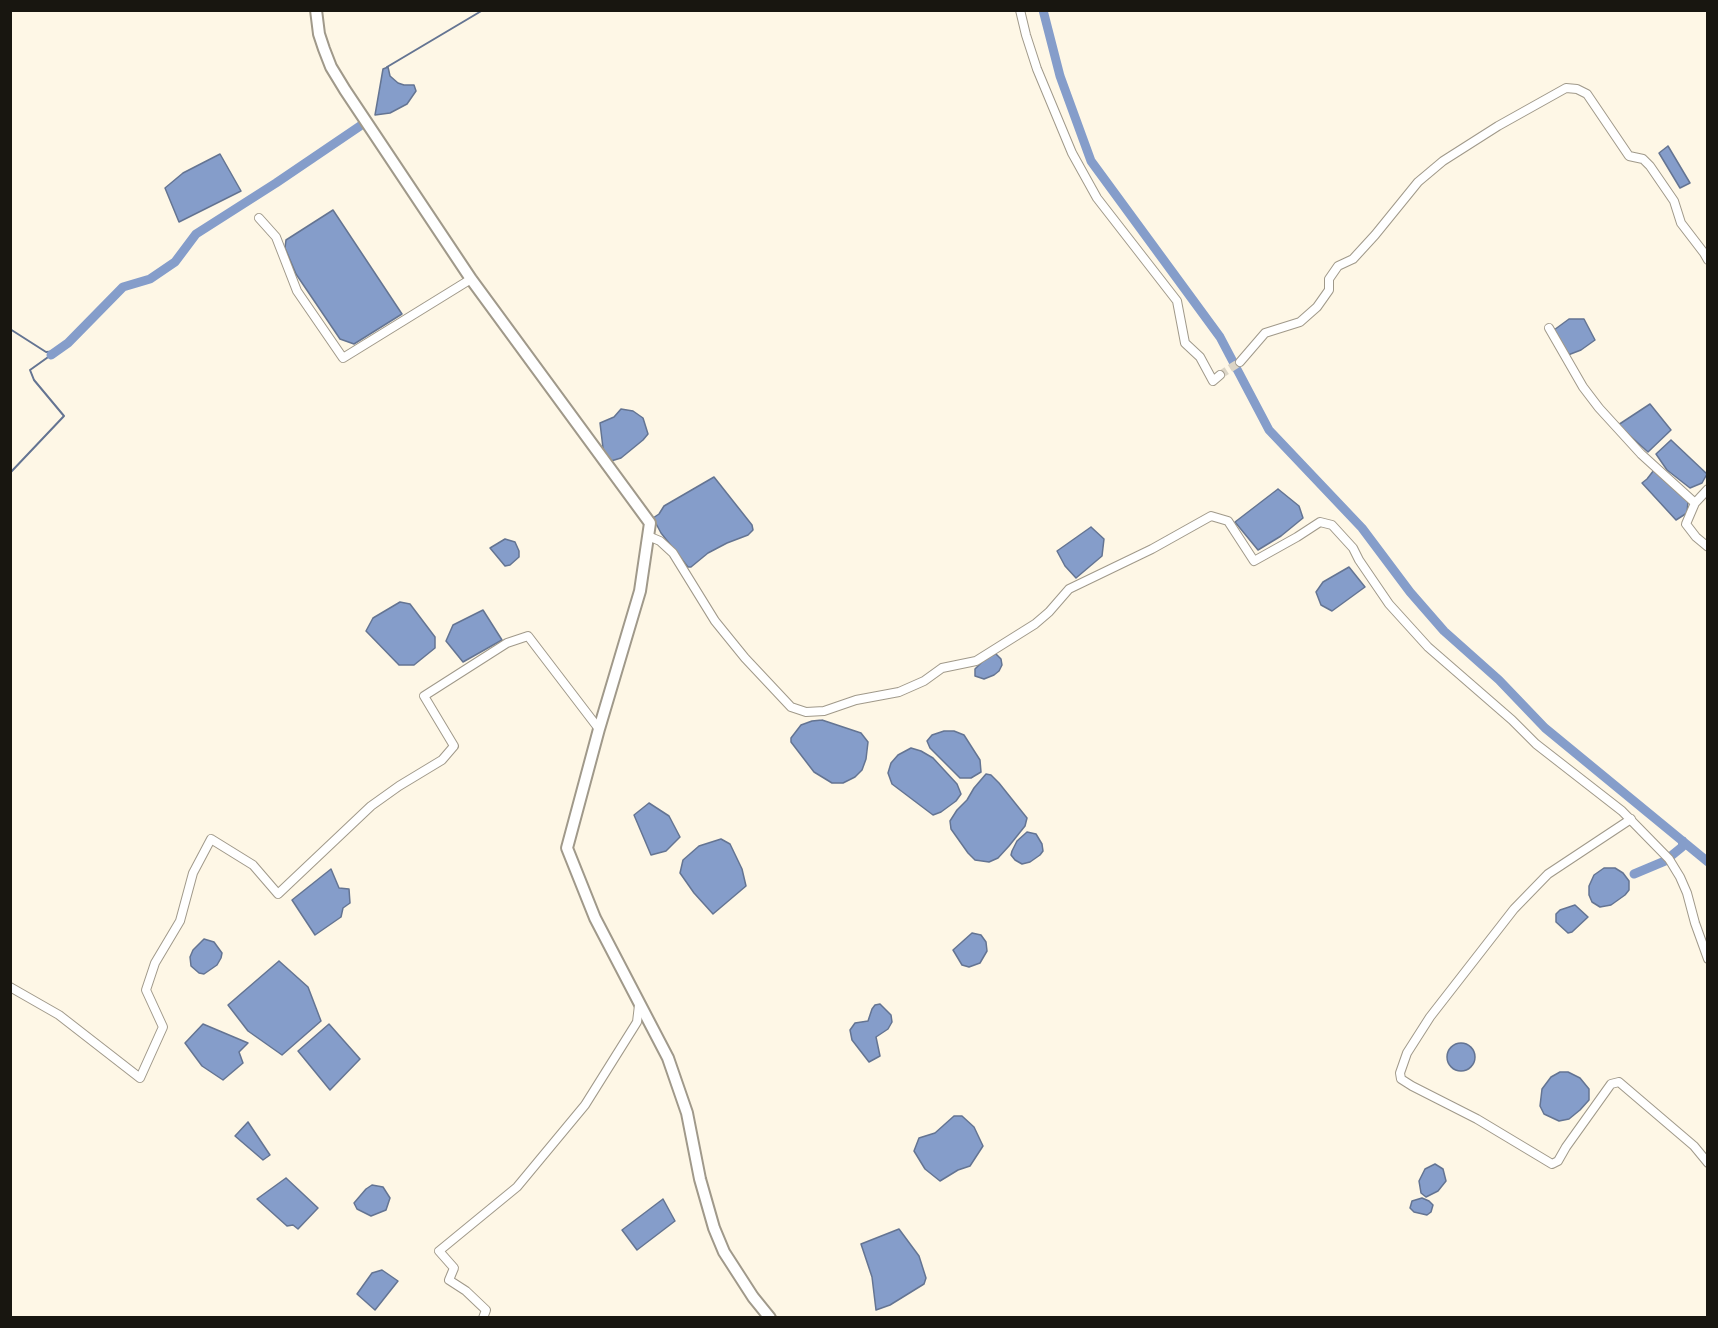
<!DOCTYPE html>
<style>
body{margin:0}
#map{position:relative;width:1718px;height:1328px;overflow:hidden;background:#fef7e6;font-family:Raleway,sans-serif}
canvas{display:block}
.frame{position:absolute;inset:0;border:12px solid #181610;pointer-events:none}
</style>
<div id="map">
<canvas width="1718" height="1328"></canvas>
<div class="frame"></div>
</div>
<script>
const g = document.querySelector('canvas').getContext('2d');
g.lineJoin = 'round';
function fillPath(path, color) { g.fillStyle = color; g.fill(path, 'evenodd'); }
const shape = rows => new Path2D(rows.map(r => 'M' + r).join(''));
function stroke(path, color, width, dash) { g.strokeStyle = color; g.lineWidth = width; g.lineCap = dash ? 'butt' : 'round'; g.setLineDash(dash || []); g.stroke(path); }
const water = shape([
 [388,67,390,76,398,83,404,85,414,85,416,91,407,104,390,113,375,115,383,69,388,67],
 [1668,146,1690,183,1680,188,1659,153,1668,146],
 [220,154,241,191,179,222,165,188,183,173,220,154],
 [333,210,402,314,354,344,340,339,296,274,285,248,286,240,333,210],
 [1569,319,1584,319,1595,340,1581,350,1568,355,1554,330,1569,319],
 [1650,404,1671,430,1648,452,1618,425,1650,404],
 [621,409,633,411,643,418,648,434,643,440,621,458,611,461,607,458,603,448,600,423,614,417,621,409],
 [1671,440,1707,474,1702,483,1690,488,1667,470,1656,454,1671,440],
 [1654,470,1688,501,1687,513,1676,520,1642,483,1647,479,1654,470],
 [714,477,752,525,753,530,748,535,727,543,708,553,691,567,688,567,661,533,653,518,659,514,664,506,714,477],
 [1278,489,1299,506,1303,518,1281,536,1258,550,1235,522,1278,489],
 [1091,527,1104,539,1102,556,1076,578,1065,566,1057,551,1091,527],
 [505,539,515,542,519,551,519,557,510,565,505,566,490,548,505,539],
 [1349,567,1365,587,1332,611,1321,605,1316,592,1323,582,1349,567],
 [400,602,410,604,435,637,435,648,414,665,399,665,366,631,373,618,400,602],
 [483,610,502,640,463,662,446,641,453,625,483,610],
 [996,654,1001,659,1002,665,999,671,994,675,984,679,975,676,975,669,988,656,996,654],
 [822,720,861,733,868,742,866,759,862,770,855,777,843,783,832,783,814,772,791,742,791,738,801,725,812,721,822,720],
 [944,731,954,731,964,735,980,760,981,772,971,778,960,778,930,748,927,741,932,735,944,731],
 [911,748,921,751,933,758,957,784,961,794,956,801,941,812,933,815,892,784,888,773,891,763,898,755,911,748],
 [986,774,991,775,999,783,1027,818,1025,826,1009,846,998,858,989,862,975,860,968,853,951,829,950,821,957,810,967,800,974,788,986,774],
 [649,803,669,816,680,837,666,851,651,855,634,815,649,803],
 [1027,832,1036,834,1042,844,1043,851,1040,855,1030,862,1022,864,1015,860,1011,855,1012,851,1017,841,1027,832],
 [721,839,730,844,742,869,746,886,713,914,694,893,680,873,683,860,699,846,721,839],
 [1604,868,1615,868,1623,873,1629,881,1629,890,1625,895,1611,905,1600,907,1592,902,1589,895,1589,886,1594,875,1604,868],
 [331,869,339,888,349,889,350,903,343,908,341,917,315,935,292,900,331,869],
 [1575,905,1588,917,1572,932,1568,933,1556,922,1556,914,1560,910,1575,905],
 [972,933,981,935,986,942,987,951,980,963,969,967,962,965,953,950,972,933],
 [204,939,214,942,222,953,221,958,217,965,204,974,199,973,191,966,190,957,193,950,204,939],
 [279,961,308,987,321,1021,282,1055,248,1031,228,1005,279,961],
 [880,1004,891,1015,892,1022,888,1029,876,1037,880,1056,869,1062,852,1040,850,1030,855,1023,868,1021,872,1009,875,1005,880,1004],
 [203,1024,248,1043,239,1052,243,1063,223,1080,202,1066,185,1043,203,1024],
 [329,1024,360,1059,330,1090,298,1051,329,1024],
 '1447 1057a14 14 0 1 1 28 0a14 14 0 1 1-28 0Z',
 [1560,1072,1568,1072,1580,1078,1589,1089,1589,1100,1580,1110,1569,1119,1559,1121,1544,1114,1540,1106,1542,1089,1551,1077,1560,1072],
 [954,1116,962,1116,974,1127,983,1146,970,1166,958,1170,940,1181,925,1169,914,1151,919,1138,935,1133,954,1116],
 [248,1122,270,1155,263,1160,235,1136,248,1122],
 [1435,1164,1443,1169,1446,1181,1438,1191,1426,1197,1421,1193,1419,1181,1425,1169,1435,1164],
 [286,1178,318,1208,298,1229,293,1225,287,1226,257,1199,286,1178],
 [372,1185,383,1187,390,1198,386,1210,371,1216,357,1209,354,1203,366,1189,372,1185],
 [1422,1198,1429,1201,1433,1205,1431,1212,1427,1215,1414,1212,1410,1208,1412,1201,1422,1198],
 [663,1199,675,1221,637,1250,622,1230,663,1199],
 [899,1229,919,1256,926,1278,924,1284,890,1305,876,1310,872,1277,861,1244,899,1229],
 [382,1270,398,1281,375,1310,357,1294,372,1273,382,1270]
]);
const stream = shape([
 [387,67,483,10],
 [10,329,46,352,59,351],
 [10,473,64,416,34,380,30,370,51,355]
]);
const canal = shape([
 [1043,10,1060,76,1091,161,1220,337,1269,430,1362,528,1410,592,1444,631,1499,680,1545,728,1708,862],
 [51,355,68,343,123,287,150,279,175,262,196,234,276,183,363,124],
 [1671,856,1682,847,1683,841],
 [1634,874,1665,861]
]);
const streetTunnel = shape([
 [1220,375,1240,362]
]);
const street = shape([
 [1020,10,1026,35,1037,69,1072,153,1097,198,1177,301,1185,343,1200,357,1213,381,1220,375],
 [259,218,276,237,297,291,343,358,471,279],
 [1549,328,1583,387,1599,408,1641,454,1695,503,1686,524,1696,537,1708,547],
 [1240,362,1265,333,1300,322,1317,307,1329,290,1329,279,1338,266,1353,259,1375,235,1418,182,1443,161,1498,126,1566,88,1577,89,1587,94,1629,156,1643,159,1650,166,1674,201,1681,223,1704,253,1708,260],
 [1695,503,1708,489],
 [648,536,660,541,673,553,715,621,745,658,791,707,806,712,824,711,856,700,899,692,924,681,942,668,976,661,1035,624,1049,612,1069,589,1152,549,1211,516,1228,521,1254,561,1297,537,1320,522,1332,525,1353,548,1359,560,1389,604,1428,647,1512,720,1536,744,1622,811,1669,859,1680,877,1687,893,1695,923,1708,959],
 [1631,819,1548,874,1514,909,1430,1017,1407,1053,1400,1073,1401,1079,1412,1086,1477,1119,1552,1164,1558,1161,1566,1147,1611,1084,1619,1082,1694,1146,1708,1163],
 [10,987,59,1015,140,1078,163,1027,146,990,155,963,180,921,193,873,211,839,253,865,278,894,371,806,399,786,442,760,454,746,424,696,507,643,528,636,599,729],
 [483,1318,486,1310,466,1291,449,1280,454,1268,439,1251,517,1187,585,1105,637,1022,639,1005]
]);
const secondary = shape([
 [316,10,319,34,324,49,331,67,345,90,471,279,650,523,640,591,599,729,567,848,595,918,668,1058,687,1113,700,1179,714,1228,724,1252,753,1297,770,1318]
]);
fillPath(water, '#859dca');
stroke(water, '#647492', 1.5);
stroke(stream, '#647492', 2);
stroke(canal, '#859dca', 9);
stroke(streetTunnel, '#dcd5c6', 8, [8, 4]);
stroke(street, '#a0998a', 10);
stroke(secondary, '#a0998a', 14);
stroke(street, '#fff', 8);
stroke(secondary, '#fff', 10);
</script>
